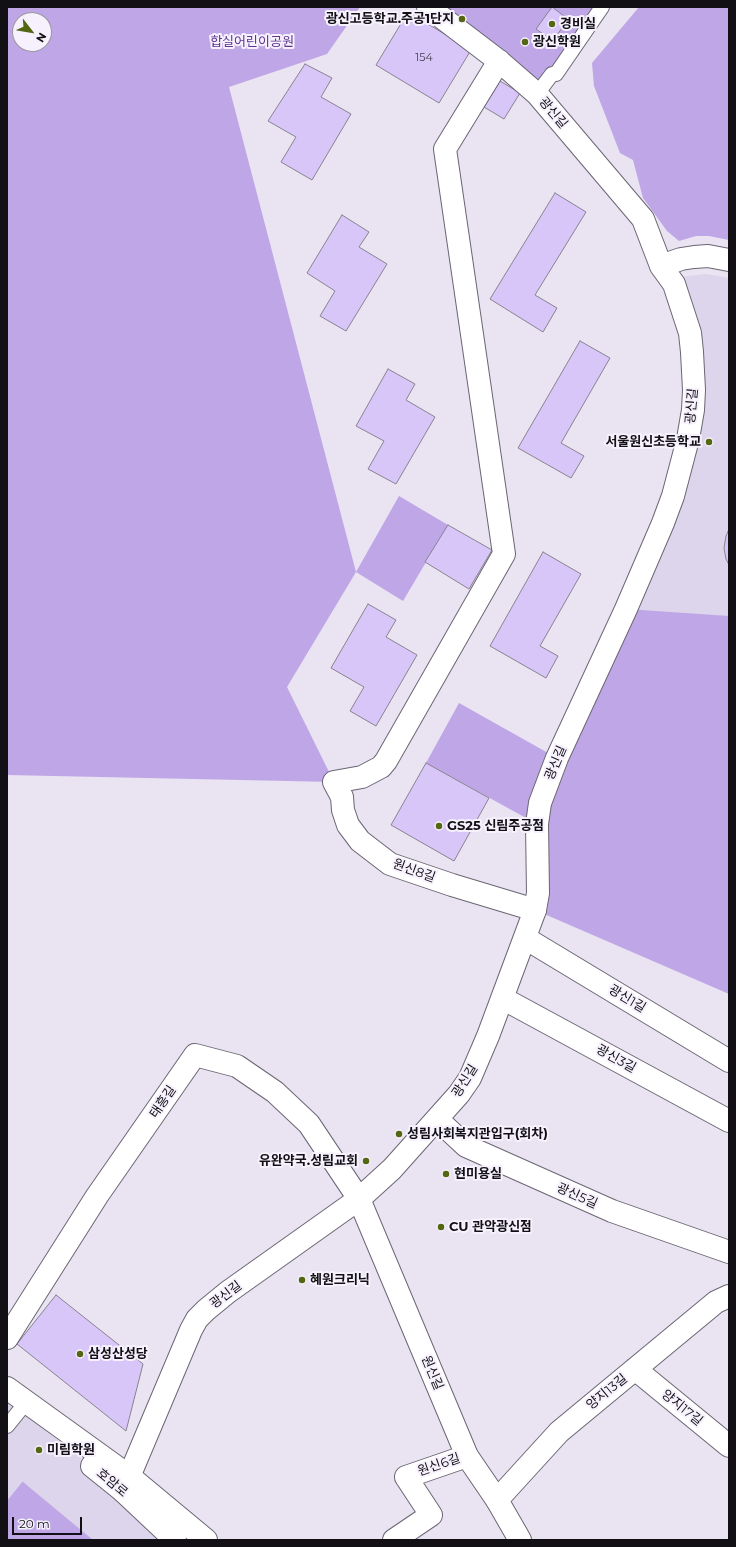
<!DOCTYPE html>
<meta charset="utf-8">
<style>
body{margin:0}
#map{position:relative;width:736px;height:1547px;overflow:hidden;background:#e9e3f2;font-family:Montserrat,sans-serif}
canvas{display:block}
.frame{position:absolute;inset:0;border:8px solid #121015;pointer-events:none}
.north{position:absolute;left:12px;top:12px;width:40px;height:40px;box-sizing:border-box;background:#f6f1fd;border:1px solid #9b97a0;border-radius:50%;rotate:121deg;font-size:11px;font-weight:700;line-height:16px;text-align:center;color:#121015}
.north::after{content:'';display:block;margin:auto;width:14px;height:18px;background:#536713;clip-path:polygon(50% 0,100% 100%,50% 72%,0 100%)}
.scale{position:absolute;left:12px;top:1517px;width:70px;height:18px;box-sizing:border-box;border:2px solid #121015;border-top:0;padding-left:5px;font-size:12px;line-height:14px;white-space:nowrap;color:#121015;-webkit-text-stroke:3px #f6f1fd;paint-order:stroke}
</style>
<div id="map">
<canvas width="736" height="1547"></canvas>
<div class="frame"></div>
<div class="north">N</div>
<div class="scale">20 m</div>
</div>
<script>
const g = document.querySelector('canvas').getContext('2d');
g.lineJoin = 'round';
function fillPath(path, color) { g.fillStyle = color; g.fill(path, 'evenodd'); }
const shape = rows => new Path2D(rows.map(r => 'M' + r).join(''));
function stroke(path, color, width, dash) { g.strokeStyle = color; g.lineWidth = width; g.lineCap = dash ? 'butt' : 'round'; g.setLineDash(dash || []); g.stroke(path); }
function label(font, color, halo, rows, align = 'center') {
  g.font = font + ' Montserrat,"Noto Sans KR",sans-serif'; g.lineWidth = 4; g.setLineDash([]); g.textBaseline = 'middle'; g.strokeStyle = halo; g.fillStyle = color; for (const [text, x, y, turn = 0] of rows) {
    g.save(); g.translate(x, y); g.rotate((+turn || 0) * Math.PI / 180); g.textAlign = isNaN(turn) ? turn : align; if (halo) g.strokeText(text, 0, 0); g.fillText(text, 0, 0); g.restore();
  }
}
const built = shape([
 [706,274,729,278,729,617,635,610,687,456,679,277],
 [7,1400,123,1491,175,1540,7,1540]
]);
const green = shape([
 [7,7,360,7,327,54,229,87,356,572,399,496,448,525,403,601,356,572,287,687,334,782,7,775],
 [20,20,44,20,44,44,20,44],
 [428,7,602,7,537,94],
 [639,7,729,7,729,240,709,236,696,236,679,241,667,231,643,198,633,160,620,153,594,86,592,63],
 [626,609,729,616,729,994,535,910,537,824,426,763,459,703,557,758],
 [23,1481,23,1482,93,1540,7,1540,7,1501]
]);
const building = shape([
 [552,7,568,19,553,41,536,29,552,7],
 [408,12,471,50,439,103,376,65,408,12],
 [305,64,332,78,321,97,351,114,312,180,281,162,296,137,268,121,305,64],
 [500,81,520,93,504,119,484,107,500,81],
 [555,193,586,212,535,295,557,308,543,332,490,299,555,193],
 [342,215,369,232,359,247,387,264,346,331,320,316,335,291,307,273,342,215],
 [580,341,610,358,561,443,584,456,571,478,518,448,580,341],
 [388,369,415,384,406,400,435,417,396,484,368,469,384,441,356,426,388,369],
 [448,525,492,550,469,589,425,562,448,525],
 [729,529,729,565,726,559,724,548,726,536,729,529],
 [543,552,581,574,540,646,558,656,546,678,490,646,543,552],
 [368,604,396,620,386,637,417,655,376,726,350,711,364,687,331,668,368,604],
 [426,763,489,798,454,861,391,825,426,763],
 [56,1295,143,1364,126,1431,17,1344,56,1295]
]);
const service = shape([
 [537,94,552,74,556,74,602,7],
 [7,1426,20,1410]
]);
const minor = shape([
 [525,938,729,1061],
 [502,998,729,1121],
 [437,1119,466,1146,612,1211,729,1252],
 [7,1338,97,1196,195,1055,237,1066,275,1092,309,1124,359,1199],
 [635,1369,729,1446],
 [123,1491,191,1330,197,1319,206,1310,228,1292,359,1199,392,1169,459,1094,470,1078,488,1036,535,910,452,885,390,864,360,841,348,825,343,810,342,797,334,782,362,777,381,767,386,761,504,554,445,149,499,61],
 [497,1500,559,1432,716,1302,729,1296],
 [394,1540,431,1515,406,1477,467,1456]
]);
const tertiary = shape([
 [428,7,499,61,537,94,643,219,661,266,674,284,690,333,692,352,694,390,693,410,688,439,673,496,663,523,626,609,557,758,540,803,537,824,538,893,535,910],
 [661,266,681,259,694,257,708,256,729,260],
 [359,1199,467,1456,497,1500,520,1540]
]);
const secondary = shape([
 [7,1388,129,1476,206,1540],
 [92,1466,123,1491,175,1540]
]);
const markers = [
 [462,19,4,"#536713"],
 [552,24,4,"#536713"],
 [525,42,4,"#536713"],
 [709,442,4,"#536713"],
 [439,826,4,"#536713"],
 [399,1134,4,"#536713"],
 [366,1161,4,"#536713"],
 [446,1174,4,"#536713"],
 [441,1227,4,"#536713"],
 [302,1280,4,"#536713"],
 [80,1354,4,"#536713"],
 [39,1450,4,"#536713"]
];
const numberNames = [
 ["154",424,58]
];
const poiNames = [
 ["광신고등학교.주공1단지",454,19,"right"],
 ["경비실",560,24],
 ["광신학원",533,42],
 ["서울원신초등학교",701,442,"right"],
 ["GS25 신림주공점",447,826],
 ["성림사회복지관입구(회차)",407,1134],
 ["유완약국.성림교회",358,1161,"right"],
 ["현미용실",454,1174],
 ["CU 관악광신점",449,1227],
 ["혜원크리닉",310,1280],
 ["삼성산성당",88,1354],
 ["미림학원",47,1450]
];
const parkNames = [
 ["합실어린이공원",252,42]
];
const streetNames = [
 ["광신길",553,113,50],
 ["광신길",692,406,-85],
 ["광신길",556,763,-67],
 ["원신8길",414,871,20],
 ["광신1길",627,999,31],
 ["광신3길",616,1059,29],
 ["광신길",465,1081,-58],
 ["태흥길",163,1102,-56],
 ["광신5길",577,1196,24],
 ["광신길",226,1295,-37],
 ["원신길",432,1373,67],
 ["양지13길",607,1392,-39],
 ["양지17길",682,1408,39],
 ["원신6길",439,1465,-19],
 ["호암로",112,1483,40]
];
fillPath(built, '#ddd5eb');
fillPath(green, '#bfa6e6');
fillPath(building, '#d9c6f8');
stroke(building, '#878290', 1);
stroke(service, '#6b6673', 16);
stroke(minor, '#6b6673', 24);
stroke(tertiary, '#6b6673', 24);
stroke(secondary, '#6b6673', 24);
stroke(service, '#fff', 14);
stroke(minor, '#fff', 22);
stroke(tertiary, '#fff', 22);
stroke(secondary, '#fff', 22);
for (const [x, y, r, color] of markers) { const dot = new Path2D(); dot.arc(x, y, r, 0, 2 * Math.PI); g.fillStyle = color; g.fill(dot); stroke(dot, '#f6f1fd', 1.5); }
label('11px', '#443e4e', null, numberNames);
label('bold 13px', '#121015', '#f6f1fd', poiNames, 'left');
label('13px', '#603491', '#f6f1fd', parkNames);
label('13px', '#121015', '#f6f1fd', streetNames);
</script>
